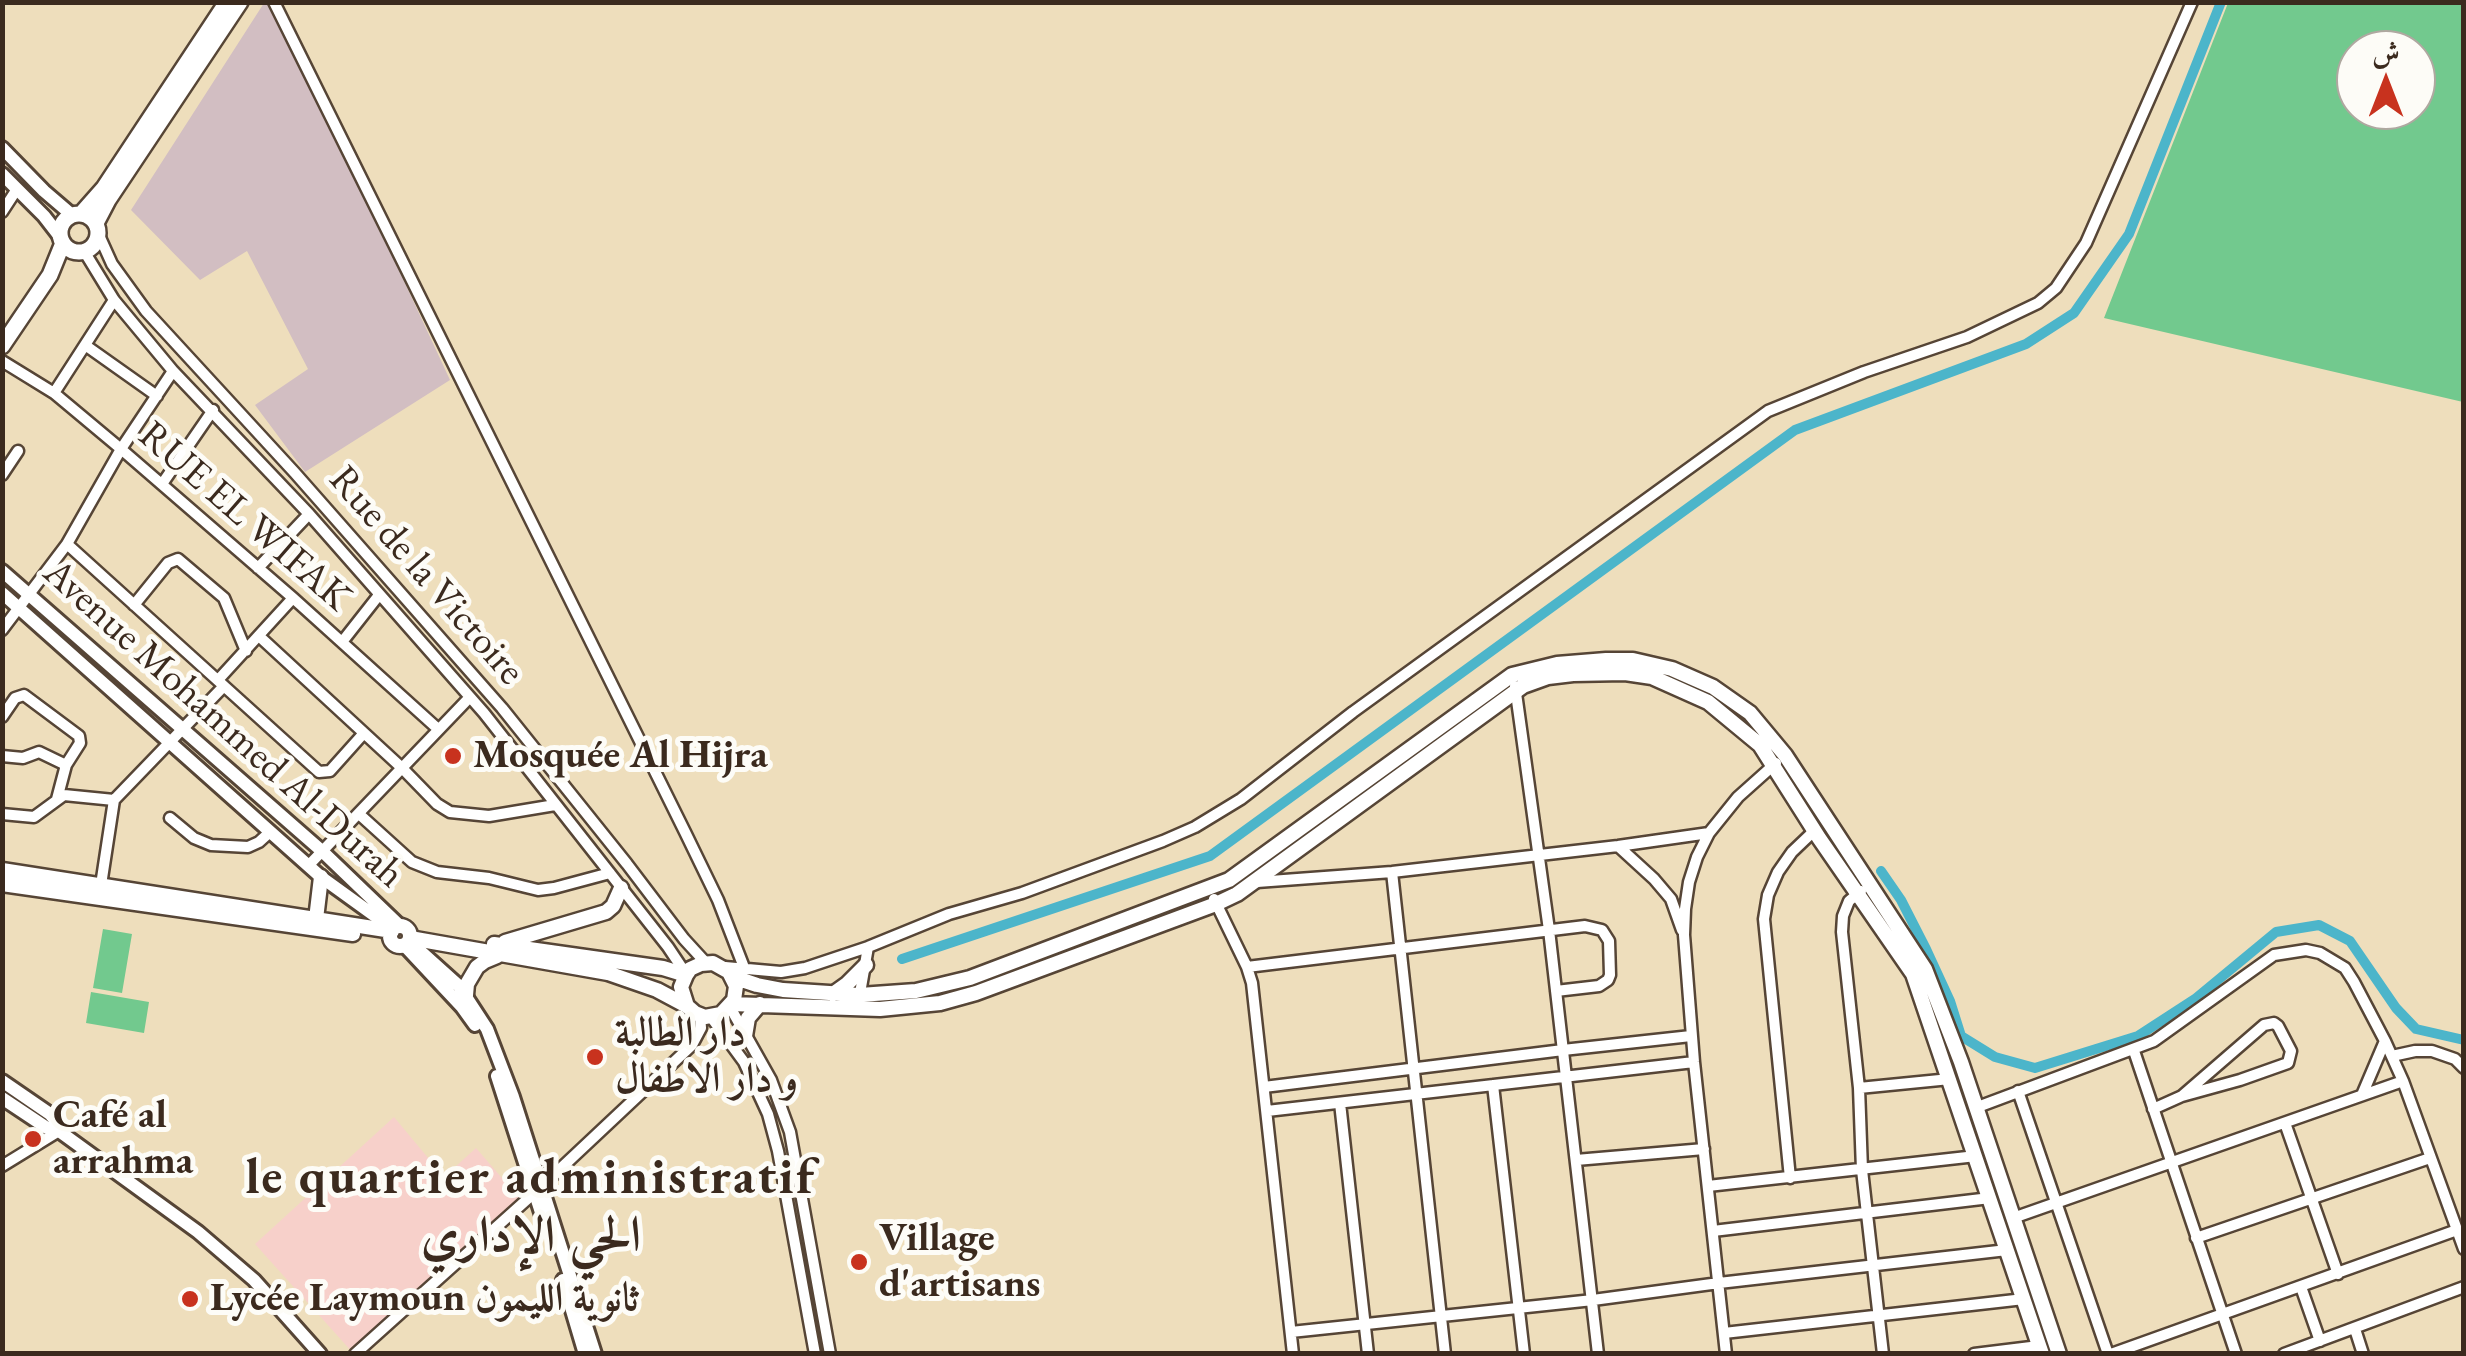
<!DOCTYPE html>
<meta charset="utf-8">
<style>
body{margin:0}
#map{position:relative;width:2466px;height:1356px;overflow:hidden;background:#eedebc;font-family:"EB Garamond",Amiri,serif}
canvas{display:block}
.frame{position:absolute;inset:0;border:5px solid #3b2a1e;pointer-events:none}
.north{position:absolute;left:2336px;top:30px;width:100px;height:100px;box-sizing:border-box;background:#fdfcf7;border:2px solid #afa8a0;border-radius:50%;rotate:0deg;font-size:28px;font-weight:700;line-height:40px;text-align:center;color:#3b2a1e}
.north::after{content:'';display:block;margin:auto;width:35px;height:45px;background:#c8321e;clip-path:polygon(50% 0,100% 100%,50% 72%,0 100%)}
</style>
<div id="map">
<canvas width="2466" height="1356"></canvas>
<div class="frame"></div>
<div class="north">ش</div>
</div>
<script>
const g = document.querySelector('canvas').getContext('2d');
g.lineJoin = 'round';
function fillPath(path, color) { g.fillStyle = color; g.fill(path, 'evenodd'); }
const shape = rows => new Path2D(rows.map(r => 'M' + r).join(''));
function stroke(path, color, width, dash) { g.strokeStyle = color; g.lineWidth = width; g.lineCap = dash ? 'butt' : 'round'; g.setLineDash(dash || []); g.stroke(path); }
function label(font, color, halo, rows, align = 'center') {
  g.font = font + ' "EB Garamond",Amiri,serif'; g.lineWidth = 10; g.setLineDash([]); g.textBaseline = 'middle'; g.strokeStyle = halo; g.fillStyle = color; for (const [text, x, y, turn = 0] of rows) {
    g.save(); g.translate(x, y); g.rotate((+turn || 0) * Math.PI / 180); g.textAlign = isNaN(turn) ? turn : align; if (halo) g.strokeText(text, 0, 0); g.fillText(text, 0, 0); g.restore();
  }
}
const built = shape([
 [394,1117,444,1177,476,1148,521,1200,353,1353,255,1244]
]);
const industrial = shape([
 [264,3,275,3,450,380,305,472,255,405,308,369,247,251,200,280,131,210]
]);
const green = shape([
 [2228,3,2463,3,2463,402,2104,318],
 [2356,50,2416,50,2416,110,2356,110],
 [103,929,132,934,122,993,93,988],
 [91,992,149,1002,144,1033,86,1023]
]);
const canal = shape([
 [1881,871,1901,900,1926,949,1950,1001,1961,1036,1995,1057,2035,1068,2138,1036,2195,999,2276,932,2319,925,2350,941,2396,1008,2416,1029,2464,1040],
 [902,959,1210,856,1795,430,2026,344,2074,313,2129,234,2221,2]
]);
const minor = shape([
 [274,2,685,832,718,900,745,970],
 [2,212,17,189],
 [98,233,112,264,146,311,295,473,502,708,627,864,684,939,706,963],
 [84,251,114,300,173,371,309,514,484,713,668,947,686,974],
 [85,345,157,396],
 [2,361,54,393,121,449,293,598,438,729],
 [54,393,114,300],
 [2,475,18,451],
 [162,484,213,410],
 [67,544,319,772,330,771,364,733],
 [258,568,309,514],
 [134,605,168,563,178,559,224,598,246,651],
 [2,630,67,544,121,449,173,371],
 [260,637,402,768,437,804,450,812,489,816,555,805],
 [342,642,379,595],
 [218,680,293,598],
 [1515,686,1549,930,1598,1354],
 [2,717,15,698,24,695,79,736,80,743,66,765,57,799],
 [2,756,23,758,39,752,66,765],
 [2,814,34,817,64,795,114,800],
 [359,814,412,862,437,872,489,878,538,890,554,888,610,873],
 [170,818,194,838,211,845,248,847,259,842,270,832],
 [1618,846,1654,879,1671,899,1682,930],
 [308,866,470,697],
 [1392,872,1445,1354],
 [1257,882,1392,872,1618,846,1709,833],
 [101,885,114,800,224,686],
 [1861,891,1849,901,1843,916,1842,932,1859,1088,1862,1170,1883,1354],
 [1214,899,1247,967,1252,983,1293,1354],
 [725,967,781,972,805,968,868,947,949,914,1022,893,1163,841,1195,827,1241,799,1353,712,1768,411,1864,372,1967,337,2038,303,2056,288,2086,243,2192,2],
 [1247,967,1585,926,1602,930,1609,941,1610,975,1608,980,1599,986,1556,991],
 [859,999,868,947],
 [730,1007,771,1080,790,1132,830,1354],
 [711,1017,744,1062,768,1114,778,1151,815,1354],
 [2134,1051,2236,1354],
 [2392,1056,2415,1051,2432,1051,2455,1059,2464,1068],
 [1493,1085,1524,1354],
 [1264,1087,1563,1050,1691,1036],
 [1859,1088,1950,1079],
 [2018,1091,2108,1354],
 [2362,1095,2385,1041],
 [1340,1103,1368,1354],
 [1975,1108,2154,1041,2274,955,2306,950,2320,953,2345,968,2354,982,2385,1041,2403,1081,2464,1249],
 [2153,1109,2182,1096,2264,1025,2274,1023,2278,1026,2291,1051,2288,1063,2240,1080,2182,1096],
 [1267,1111,1694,1062],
 [2285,1123,2338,1274],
 [1576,1160,1704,1149],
 [2,1166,59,1131],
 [1790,1178,1764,919,1768,895,1778,872,1792,852,1814,831],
 [1708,1186,1976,1156],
 [2013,1218,2403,1081],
 [1713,1231,1990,1198],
 [2196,1238,2430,1158],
 [2301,1287,2320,1341],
 [2355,1329,2363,1354],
 [1291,1332,1593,1300,1719,1283,2007,1250],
 [1724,1333,2024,1299],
 [355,1354,542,1186,692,1045,701,1028,700,1015],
 [1726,1354,1694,1062,1684,935,1685,909,1689,882,1697,857,1709,833,1738,797,1776,763],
 [1974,1354,2039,1346],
 [2111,1354,2457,1230],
 [2284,1354,2464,1287]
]);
const tertiary = shape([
 [2,148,44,191,72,215],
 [2,174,44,216,61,238],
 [2,571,323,852,400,926],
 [2,593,321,877,393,929],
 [409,941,459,986,487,1029,513,1097,595,1354],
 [404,945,462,1007,475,1025],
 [497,1076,546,1228],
 [2,1081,50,1114,57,1122,59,1131],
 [2,1098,47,1128,59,1131,198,1232,254,1280,320,1354],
 [563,1280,585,1354]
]);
const secondary = shape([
 [2,870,392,931],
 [2,884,353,934],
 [316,919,321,877],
 '390 936a10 10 0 1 1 20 0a10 10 0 1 1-20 0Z',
 [410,938,608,973,657,990,687,1006,695,1013,705,1017,721,1014,734,1000,736,986,729,972,713,963,701,964,690,969,686,975,681,987,687,1006],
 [505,942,606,912,613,906,621,888],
 [494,944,663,968,686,975],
 [733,977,757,985,783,990,860,995,916,991,970,978,1229,880,1512,675,1557,664,1606,660,1633,660,1672,669,1713,687,1750,713,1785,755,1925,969,1961,1062,2059,1354],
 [833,994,847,984,866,965],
 [466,995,467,984,477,967,485,961,497,956],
 [731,1004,880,1009,940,1003,976,993,1216,904,1237,894,1523,686,1548,677,1573,674,1625,673,1652,677,1708,702,1760,745,1819,838,1913,974,2042,1354],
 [745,1036,748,1018,760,1004]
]);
const trunk = shape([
 '60 233a19 19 0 1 1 38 0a19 19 0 1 1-38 0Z',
 [81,214,104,188,227,2],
 [96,223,108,200,240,2],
 [2,346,50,275,63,243]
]);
const markers = [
 [453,756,10,"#c8321e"],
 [595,1057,10,"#c8321e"],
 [33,1139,10,"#c8321e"],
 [859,1262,10,"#c8321e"],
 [190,1299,10,"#c8321e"]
];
const streetNames = [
 ["RUE EL WIFAK",244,517,41],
 ["Rue de la Victoire",426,576,49],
 ["Avenue Mohammed Al-Durah",223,724,42]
];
const poiNames = [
 ["Mosquée Al Hijra",473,756],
 ["دار الطالبة",615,1034],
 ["و دار الاطفال",615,1080],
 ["Café al",53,1116],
 ["arrahma",53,1162],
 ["Village",879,1239],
 ["d'artisans",879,1285],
 ["Lycée Laymoun ثانوية الليمون",210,1299]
];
const districtNames = [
 ["le quartier administratif",531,1179],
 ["الحي الإداري",531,1237]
];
fillPath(built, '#f7d0ca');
fillPath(industrial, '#d2bec2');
fillPath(green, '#72c98e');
stroke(canal, '#4cb5ca', 10);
stroke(minor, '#564536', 15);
stroke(tertiary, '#564536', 18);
stroke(secondary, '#564536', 19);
stroke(trunk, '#564536', 20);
stroke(minor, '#fff', 10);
stroke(tertiary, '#fff', 12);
stroke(secondary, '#fff', 14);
stroke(trunk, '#fff', 15);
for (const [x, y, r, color] of markers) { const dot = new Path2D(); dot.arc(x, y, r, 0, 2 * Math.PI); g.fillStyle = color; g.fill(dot); stroke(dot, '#fdfcf7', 4); }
label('40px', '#3b2a1e', '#fdfcf7', streetNames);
label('bold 40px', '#3b2a1e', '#fdfcf7', poiNames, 'left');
g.letterSpacing = '2.5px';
label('bold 50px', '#3b2a1e', '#fdfcf7', districtNames);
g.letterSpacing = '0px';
</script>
